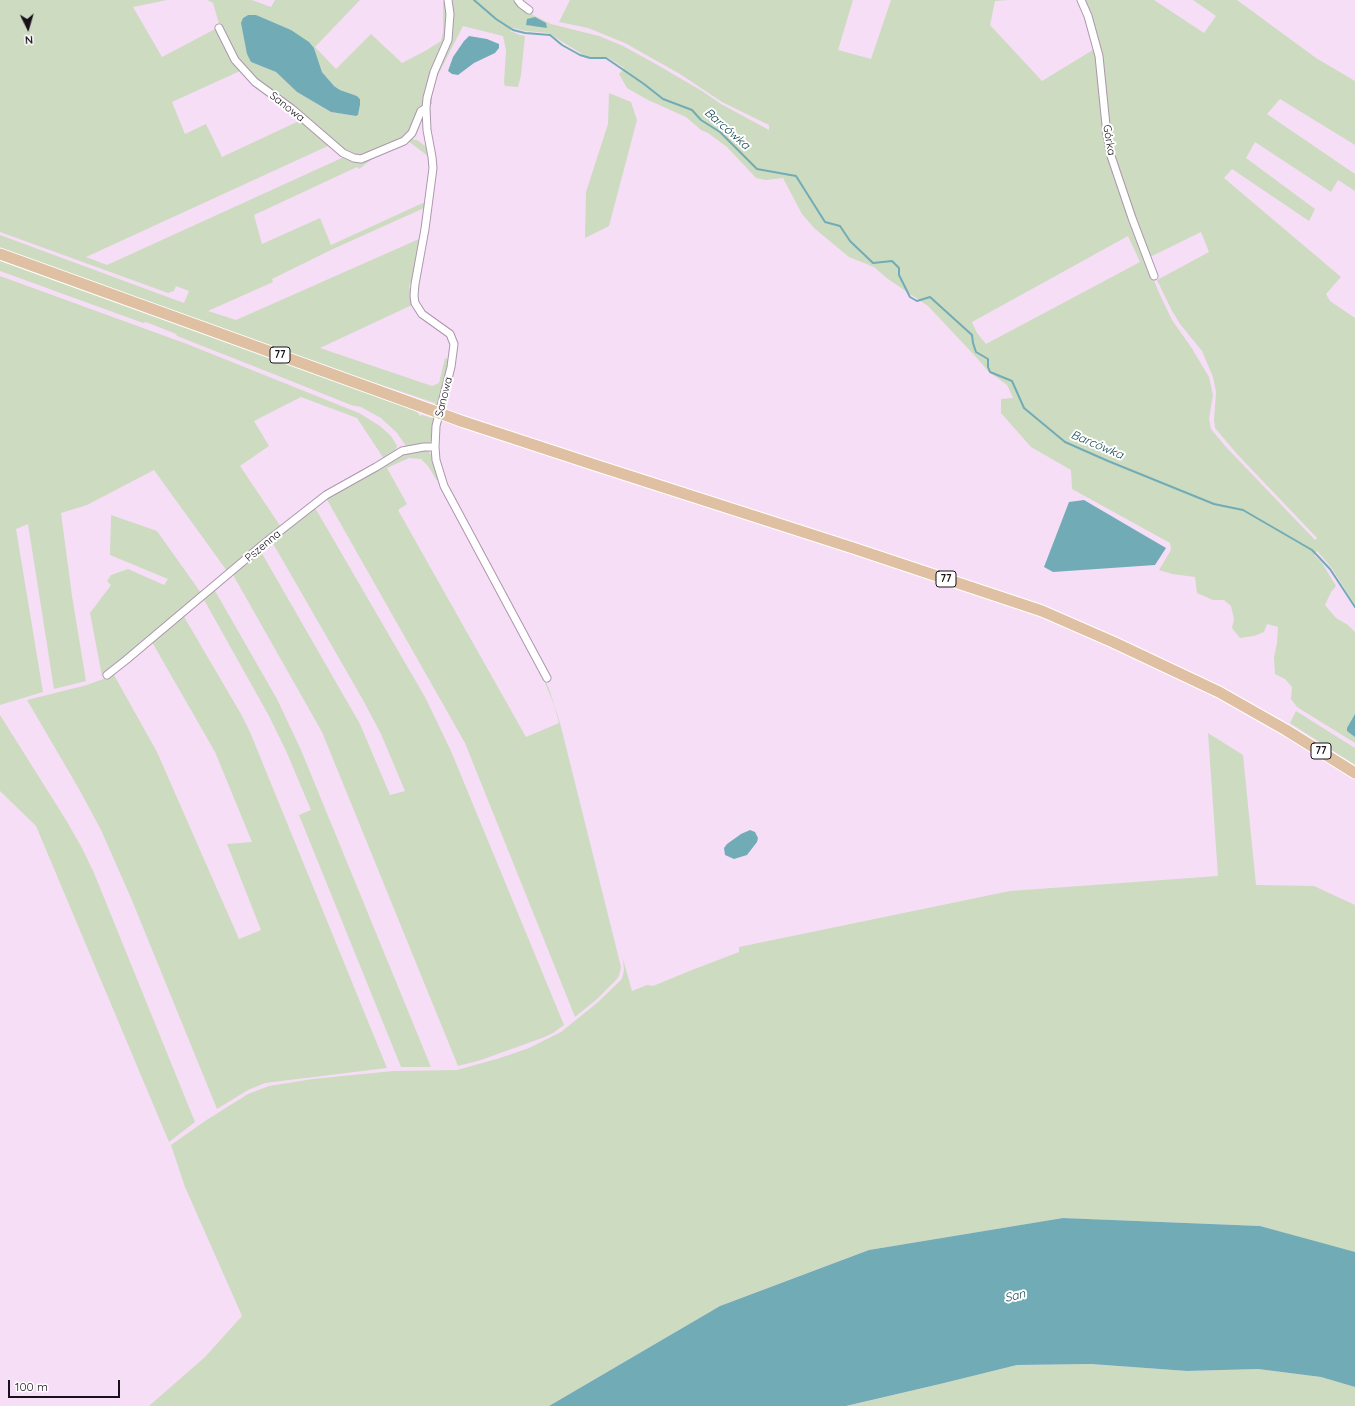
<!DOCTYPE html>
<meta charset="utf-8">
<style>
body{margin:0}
#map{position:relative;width:1355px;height:1406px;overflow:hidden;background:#f7def7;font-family:Quicksand,sans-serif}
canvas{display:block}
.north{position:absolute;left:8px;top:8px;width:40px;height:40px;-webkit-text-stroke:3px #fff;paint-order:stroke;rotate:175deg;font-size:11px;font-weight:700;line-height:16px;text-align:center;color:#19111a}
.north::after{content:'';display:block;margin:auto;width:14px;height:18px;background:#19111a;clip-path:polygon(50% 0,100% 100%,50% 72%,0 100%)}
.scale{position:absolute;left:8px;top:1380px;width:112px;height:18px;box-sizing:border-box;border:2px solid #19111a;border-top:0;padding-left:5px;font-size:12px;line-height:14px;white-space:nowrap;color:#19111a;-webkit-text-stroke:3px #fff;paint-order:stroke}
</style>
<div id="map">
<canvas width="1355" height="1406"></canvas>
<div class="north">N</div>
<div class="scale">100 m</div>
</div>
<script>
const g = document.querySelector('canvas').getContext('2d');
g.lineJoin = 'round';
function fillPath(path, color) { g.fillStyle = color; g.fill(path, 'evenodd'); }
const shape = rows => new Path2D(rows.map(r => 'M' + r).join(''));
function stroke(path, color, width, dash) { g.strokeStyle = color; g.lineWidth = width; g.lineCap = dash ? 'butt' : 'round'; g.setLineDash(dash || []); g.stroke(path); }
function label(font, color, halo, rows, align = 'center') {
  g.font = font + ' Quicksand,sans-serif'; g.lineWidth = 4; g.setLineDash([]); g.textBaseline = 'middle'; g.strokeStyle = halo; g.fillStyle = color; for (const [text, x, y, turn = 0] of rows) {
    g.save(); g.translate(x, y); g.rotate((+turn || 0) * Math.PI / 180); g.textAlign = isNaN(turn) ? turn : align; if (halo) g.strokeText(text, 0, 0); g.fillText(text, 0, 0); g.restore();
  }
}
const green = shape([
 [0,0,167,0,133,7,162,57,217,28,227,51,248,77,247,79,240,71,172,102,185,134,206,124,222,157,301,120,268,96,270,95,288,108,330,145,86,257,107,265,344,157,358,160,363,160,393,148,374,158,359,169,357,167,254,215,262,244,320,218,331,245,425,202,424,208,333,249,272,279,273,282,208,311,236,320,419,239,422,220,424,222,413,282,410,283,409,288,412,290,412,298,414,304,320,348,432,386,439,383,445,358,448,359,450,361,447,367,431,441,429,443,406,446,397,433,381,418,361,407,351,405,276,375,177,336,176,334,146,322,143,323,0,271,0,260,412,409,417,412,420,416,422,415,432,418,435,403,355,376,0,248,0,235,184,303,189,291,176,286,174,291,168,293,0,232],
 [207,0,252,0,271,7,275,0,360,0,315,47,336,69,371,34,402,63,425,51,441,41,443,32,443,2,446,2,447,33,423,104,409,133,403,138,364,156,356,156,346,152,257,82,234,55,220,27,213,3],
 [248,15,256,15,314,48,322,72,334,86,340,90,357,96,360,99,360,105,358,115,356,116,331,112,297,92,276,72,251,62,243,18],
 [450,0,516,0,525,11,551,24,599,36,623,46,654,63,702,91,721,104,769,130,769,125,722,102,680,74,625,43,588,28,559,22,570,0,853,0,838,50,871,59,891,0,1009,0,995,1,990,25,1042,81,1096,48,1100,51,1100,45,1084,0,1154,0,1204,33,1216,16,1193,0,1237,0,1316,58,1355,81,1355,145,1280,99,1267,114,1355,174,1355,191,1338,180,1331,192,1255,142,1246,158,1315,209,1309,221,1232,169,1224,178,1341,277,1326,294,1330,301,1355,318,1355,605,1331,567,1317,551,1314,555,1322,563,1336,586,1331,592,1325,605,1336,618,1348,625,1355,632,1355,743,1297,707,1291,699,1292,687,1285,679,1275,674,1274,657,1277,643,1278,627,1267,624,1264,632,1254,636,1240,638,1232,628,1234,619,1231,606,1224,600,1213,600,1197,593,1195,577,1172,574,1159,570,1171,550,1170,543,1072,489,1071,470,1031,447,1001,413,1001,399,1013,398,1007,385,988,371,976,357,928,306,888,279,874,267,849,257,814,228,802,214,783,178,766,180,756,178,727,147,708,133,701,130,686,117,648,100,627,88,619,74,624,68,607,57,587,57,548,33,525,31,514,28,510,31,520,35,525,36,521,75,518,87,505,86,504,83,506,50,503,36,463,26,437,77,432,93,432,104,430,104,431,86,446,51],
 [1201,232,1209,252,1157,280,1171,309,1180,324,1202,351,1213,377,1216,392,1214,420,1215,428,1237,454,1317,538,1315,540,1226,447,1211,429,1209,419,1213,395,1209,377,1191,347,1172,320,1160,295,1138,242,1148,258],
 [1128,236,1140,262,986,344,977,333,972,322],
 [609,93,631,102,637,120,609,226,585,238,586,192,608,124],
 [410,139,417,140,428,148,431,164,426,194,429,168,428,156,408,141],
 [0,276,187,344,359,413,380,426,391,436,397,446,395,451,384,460,335,488,308,505,308,504,342,481,384,459,357,418,301,397,254,421,269,446,240,466,281,527,115,668,109,673,102,676,90,613,111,585,107,581,111,575,128,569,164,585,168,579,110,555,111,515,157,531,201,593,227,571,154,470,87,505,61,513,72,596,86,681,54,689,28,524,16,529,43,692,0,705],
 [426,450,429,452,432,456,438,479,437,481,428,466,421,459,409,458,387,468,407,504,398,510,526,737,559,723,554,705,539,668,540,668,549,689,560,723,621,967,619,976,615,981,597,999,575,1017,465,743,326,498,394,459,404,454],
 [314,506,425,697,451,751,564,1025,553,1033,542,1038,481,1060,458,1066,322,732,232,573,260,550,360,724,390,795,405,791,381,734,363,700,271,540],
 [214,589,277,699,301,750,431,1067,401,1067,299,815,311,810,287,753,269,716,203,598],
 [183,615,241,714,250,732,387,1068,265,1083,248,1090,217,1109,131,898,101,830,79,789,27,700,87,685,114,675,157,752,239,939,261,930,227,844,252,842,215,752,152,642],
 [1296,711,1355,748,1355,765,1290,723],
 [0,715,66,820,82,848,94,873,195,1122,169,1142,36,826,0,791],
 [1208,733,1243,755,1256,885,1314,886,1355,905,1355,1253,1260,1226,1063,1218,869,1250,720,1306,549,1406,149,1406,205,1357,242,1316,185,1187,171,1145,205,1121,248,1094,269,1086,313,1079,393,1071,457,1070,500,1058,529,1048,561,1032,597,1003,622,979,624,970,623,959,632,991,647,985,653,986,692,970,739,952,739,947,1010,891,1218,876],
 [1091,1364,1187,1371,1258,1369,1321,1377,1355,1387,1355,1406,847,1406,940,1384,1017,1365]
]);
const water = shape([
 [248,15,256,15,291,30,309,42,314,48,322,72,334,86,340,90,357,96,360,99,360,105,358,115,356,116,331,112,297,92,276,72,251,62,247,54,241,23,243,18],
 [535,17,546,23,547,28,526,25,527,19],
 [469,36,487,39,499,44,499,48,495,53,474,63,458,75,452,74,448,71,453,57,464,41],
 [1084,500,1166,548,1155,565,1053,572,1044,567,1069,502],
 [1355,714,1355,737,1347,731,1347,728],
 [750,830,755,832,758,838,757,842,747,855,734,859,725,855,724,848,727,844,741,834],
 [1063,1218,1260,1226,1355,1252,1355,1387,1321,1377,1258,1369,1187,1371,1091,1364,1017,1365,940,1384,846,1406,549,1406,720,1306,869,1250]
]);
const stream = shape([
 [474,0,496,19,513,30,525,33,550,35,562,45,580,55,590,58,606,58,644,84,663,99,692,110,701,120,720,132,757,169,796,176,825,222,840,226,850,241,873,263,892,261,899,268,899,275,910,297,917,301,930,297,972,335,973,343,976,352,988,359,988,367,990,372,1012,381,1024,408,1065,442,1108,461,1214,504,1243,510,1312,550,1330,569,1355,607]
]);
const street = shape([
 [448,0,450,14,448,40,434,72,427,98,426,108,427,130,432,157,433,168,425,229,415,284,414,296,415,303,422,314,450,334,454,344,451,367,436,426,435,447,436,460,444,486,547,678],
 [518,0,521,4,529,10],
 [1081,0,1088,16,1099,56,1107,135,1111,156,1132,218,1154,276],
 [219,28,235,60,255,82,292,109,343,153,354,158,361,159,404,141,412,133,421,111,426,108],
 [107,675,126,660,266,542,326,495,376,467,402,451,424,447,435,447]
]);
const primary = shape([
 [0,254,431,410],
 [461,421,592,464,853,548,1042,611,1113,642,1219,692,1286,730,1355,773]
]);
const primaryBridge = shape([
 [431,410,461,421]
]);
const shields = [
 [280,355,20],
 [946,579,20],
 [1321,751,20]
];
const shieldNames = [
 ["77",280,355],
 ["77",946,579],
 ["77",1321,751]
];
const streetNames = [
 ["Sanowa",287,107,38],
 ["Górka",1109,140,81],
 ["Sanowa",444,397,-76],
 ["Pszenna",263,546,-40]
];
const waterNames = [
 ["Barcówka",727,129,41],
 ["Barcówka",1097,445,23],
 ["San",1015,1296,-14]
];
fillPath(green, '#cddbc1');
fillPath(water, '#71acb6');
stroke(stream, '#71acb6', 2);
stroke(street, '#ad96ae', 9);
stroke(primary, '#fff', 13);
stroke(street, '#fff', 7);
stroke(primary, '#e0c0a2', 11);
stroke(primaryBridge, '#fff', 13, []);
stroke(primaryBridge, '#e0c0a2', 11);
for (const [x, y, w] of shields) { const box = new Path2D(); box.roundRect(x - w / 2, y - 8, w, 16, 3); g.fillStyle = '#fff'; g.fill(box); stroke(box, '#19111a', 1); }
label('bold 10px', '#19111a', null, shieldNames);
label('11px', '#19111a', '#fff', streetNames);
label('italic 12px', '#10474f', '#fff', waterNames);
</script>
